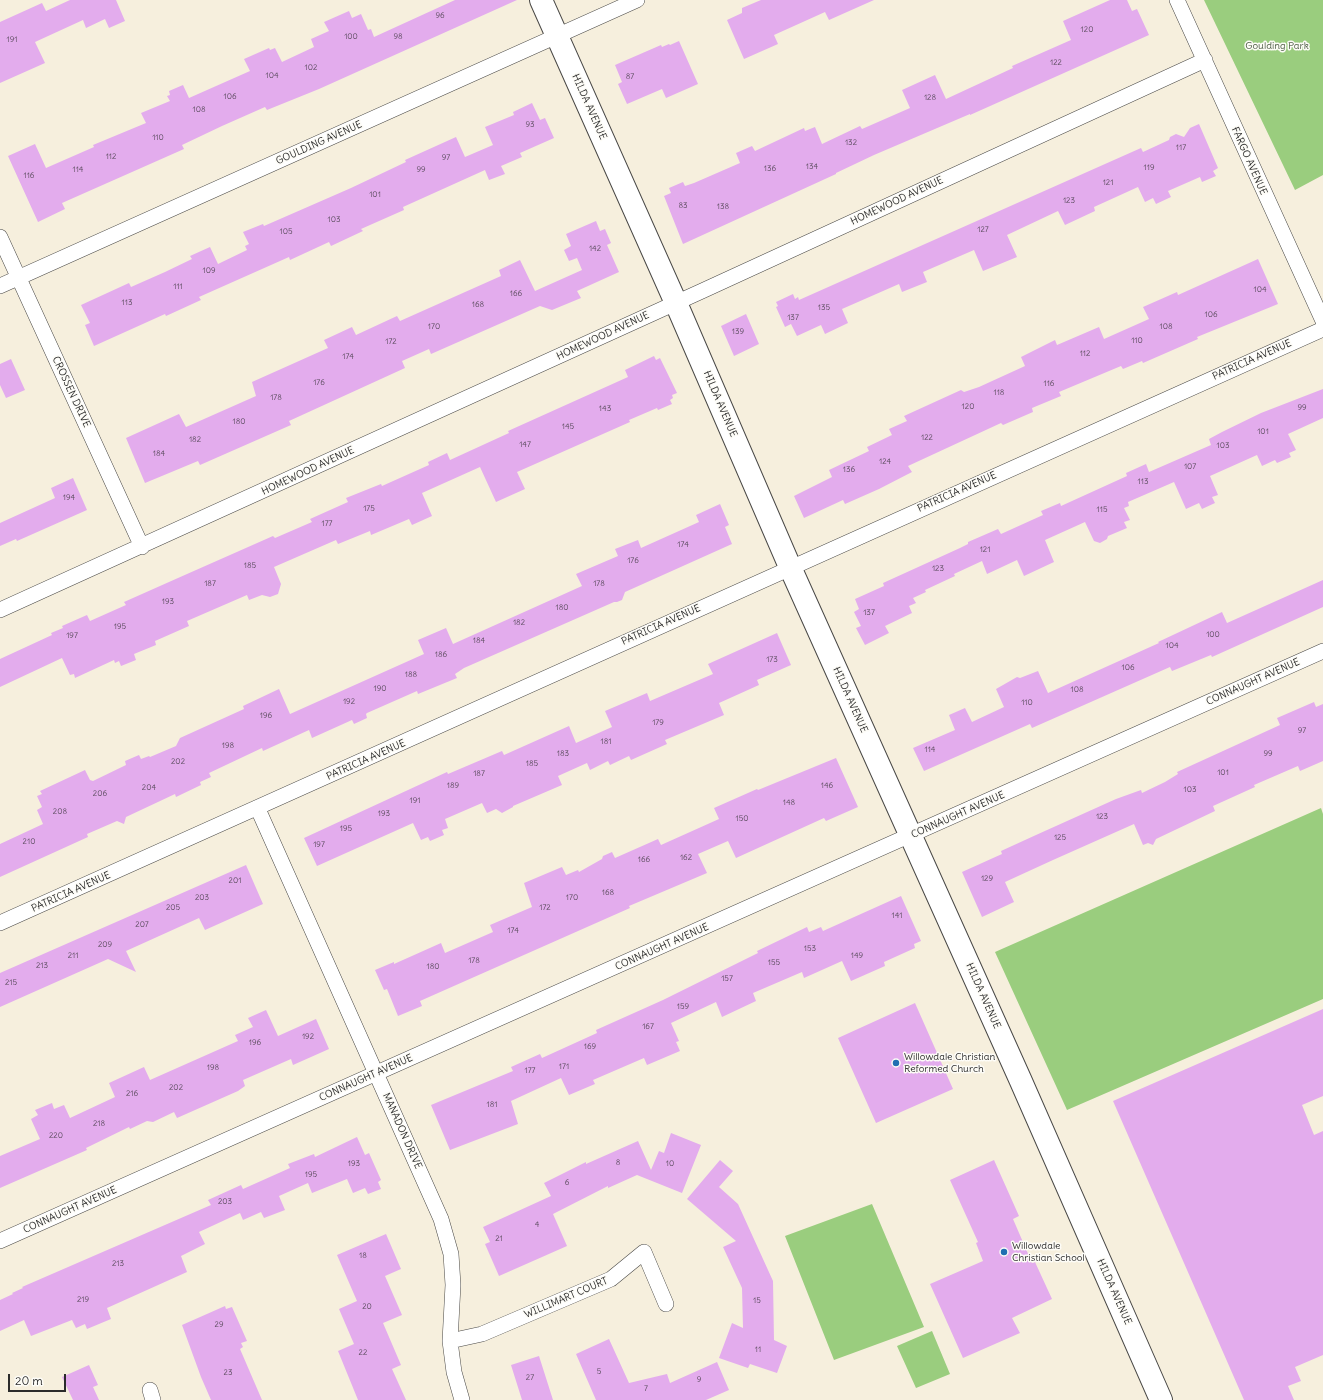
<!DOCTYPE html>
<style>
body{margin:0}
#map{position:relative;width:1323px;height:1400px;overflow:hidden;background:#f6efdd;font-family:Delius,sans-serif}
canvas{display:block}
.scale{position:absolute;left:8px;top:1374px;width:58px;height:18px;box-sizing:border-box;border:2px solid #2b2b2b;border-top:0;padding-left:5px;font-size:12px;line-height:14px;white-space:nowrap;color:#2b2b2b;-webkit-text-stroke:3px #fdfcf7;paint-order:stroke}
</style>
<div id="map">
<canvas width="1323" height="1400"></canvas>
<div class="scale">20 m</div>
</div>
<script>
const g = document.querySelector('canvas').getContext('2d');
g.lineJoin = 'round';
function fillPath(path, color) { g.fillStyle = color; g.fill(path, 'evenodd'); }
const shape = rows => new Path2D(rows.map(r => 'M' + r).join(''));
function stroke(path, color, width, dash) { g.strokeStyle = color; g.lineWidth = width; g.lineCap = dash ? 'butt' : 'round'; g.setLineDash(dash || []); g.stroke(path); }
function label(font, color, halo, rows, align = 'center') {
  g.font = font + ' Delius,sans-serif'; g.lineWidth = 3; g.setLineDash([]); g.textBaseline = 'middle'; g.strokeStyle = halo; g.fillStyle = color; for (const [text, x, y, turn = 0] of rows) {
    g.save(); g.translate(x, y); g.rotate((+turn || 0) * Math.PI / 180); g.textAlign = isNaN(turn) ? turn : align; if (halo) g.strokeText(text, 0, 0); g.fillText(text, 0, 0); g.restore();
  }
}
const green = shape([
 [1204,0,1323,0,1323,175,1295,190],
 [1321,808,1323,814,1323,999,1067,1110,995,952],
 [872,1204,924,1327,834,1360,785,1236],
 [932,1331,950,1374,916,1388,897,1346]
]);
const building = shape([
 [70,0,116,0,125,21,109,28,105,19,86,28,83,20,35,42,45,63,0,83,0,22,42,3,46,11],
 [455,0,517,0,319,89,267,110,265,107,222,126,182,145,184,149,62,203,65,209,38,222,8,156,35,144,46,168,94,147,93,145,146,123,141,113,170,101,167,96,170,95,169,91,183,85,189,98,250,71,244,59,269,48,270,50,275,48,282,62,314,47,311,39,329,31,324,22,349,11,352,18,361,14,368,30,371,29,374,37],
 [761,0,874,0,829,20,825,12,774,35,778,44,744,59,727,20,742,13,742,8],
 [1110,0,1127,0,1132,11,1137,9,1149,35,970,115,970,114,874,155,836,173,836,174,683,244,664,196,671,193,669,188,683,182,685,186,694,183,740,163,736,153,752,146,755,151,804,128,805,131,815,127,822,144,860,126,862,129,910,108,902,90,935,75,946,99,1013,68,1012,66,1071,40,1063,21],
 [679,41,698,84,666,98,662,89,627,104,618,84,622,82,615,65,661,45,662,47,669,44,670,45],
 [532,103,540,120,545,118,554,138,520,153,522,157,501,166,505,174,489,180,485,170,403,207,404,210,361,229,363,231,331,246,329,242,290,260,289,257,199,297,201,300,166,316,165,314,94,346,85,325,90,323,81,305,129,283,131,287,165,272,192,259,190,256,210,247,218,264,247,250,245,246,249,244,243,232,263,224,264,226,351,188,406,162,405,160,456,137,465,157,493,145,485,127,514,115,513,112],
 [1199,124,1218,168,1213,171,1216,176,1202,182,1200,177,1168,191,1171,197,1156,204,1153,198,1145,202,1138,187,1094,207,1095,211,1065,225,1058,211,1007,235,1017,257,983,271,974,250,923,272,927,282,902,292,899,284,842,309,848,323,825,334,821,325,797,336,791,324,785,327,776,307,778,306,776,302,793,294,795,299,798,297,799,300,1141,148,1143,152,1169,140,1170,137,1176,134,1184,137,1190,128],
 [596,221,600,231,605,229,611,243,607,245,619,272,577,291,581,298,552,310,540,306,431,354,429,349,402,361,405,368,289,421,291,425,200,465,198,461,145,483,126,438,179,414,186,427,256,396,252,382,328,348,324,340,352,327,356,335,397,316,400,321,501,276,499,270,520,260,535,291,582,270,577,258,569,261,564,250,571,246,566,234],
 [1258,259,1278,304,1197,337,1198,339,1143,363,1142,361,1123,369,1121,366,1059,392,1061,396,1032,408,1033,412,1003,425,1001,423,908,466,912,472,879,489,845,504,843,500,804,518,794,496,832,477,829,470,869,451,867,447,892,435,889,429,907,421,904,416,961,390,964,392,979,387,1025,366,1021,357,1055,340,1057,345,1099,327,1104,339,1149,319,1143,307,1177,292,1178,295],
 [746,314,759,344,734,356,721,326],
 [654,356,656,360,660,358,677,393,672,395,673,398,670,400,672,404,658,410,657,408,629,420,630,422,517,472,525,489,496,502,480,467,422,493,432,516,412,525,409,519,371,535,370,531,338,544,336,540,274,567,281,584,278,594,270,597,262,595,249,600,247,595,187,621,189,626,155,641,156,645,134,654,136,660,121,666,119,661,115,663,114,660,75,678,74,674,70,675,62,658,0,687,0,659,52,635,51,633,63,628,62,626,87,615,90,621,126,605,124,602,178,578,273,536,275,538,312,522,310,519,348,502,346,498,381,484,382,486,429,465,428,462,447,453,450,460,509,433,508,431,628,377,625,370],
 [11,359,25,390,6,398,0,385,0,364],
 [1323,389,1323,418,1288,434,1296,450,1289,453,1291,457,1277,463,1275,460,1262,466,1257,455,1210,476,1218,495,1212,497,1215,503,1202,509,1199,503,1186,509,1174,482,1128,502,1129,506,1124,508,1130,520,1124,522,1127,528,1108,536,1107,539,1100,543,1094,541,1085,522,1045,540,1054,562,1024,576,1017,560,987,574,982,561,954,574,955,576,925,590,926,592,913,598,916,603,909,606,912,613,885,626,889,633,865,645,856,628,861,626,854,612,859,609,855,599,884,586,883,583,960,548,968,544,968,542,998,529,1001,534,1043,515,1041,511,1060,503,1061,506,1127,476,1126,473,1146,464,1149,472,1211,445,1209,439,1222,432,1261,413],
 [73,478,87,510,17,541,16,539,0,546,0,523,55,498,51,488],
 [720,504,729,525,725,527,732,544,625,592,622,600,617,602,614,602,464,668,455,674,457,678,418,694,417,691,367,713,366,714,367,718,354,724,352,720,312,738,309,730,263,751,262,748,209,773,211,777,200,782,201,785,176,797,175,794,126,817,124,824,117,821,87,834,88,837,0,877,0,844,43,824,37,810,42,807,37,796,42,794,40,791,85,770,90,780,93,781,126,765,125,761,139,755,141,759,149,756,150,757,176,746,180,738,244,709,243,706,279,689,290,714,424,654,418,640,446,628,453,644,582,586,576,574,618,556,615,549,638,540,641,548,699,522,696,515],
 [1323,580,1323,607,1212,657,1211,655,1172,671,1170,667,1032,728,1030,724,924,771,913,748,955,730,949,715,965,708,972,722,1004,707,996,689,1017,677,1020,678,1038,671,1048,693,1159,643,1158,642,1222,612,1227,623],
 [777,633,791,665,757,680,759,685,719,703,724,715,665,740,667,744,631,760,629,756,610,765,608,761,590,770,587,763,558,776,562,785,513,806,513,807,502,813,496,809,487,813,482,803,445,819,448,828,442,830,444,835,430,841,428,837,421,840,413,823,317,866,304,838,447,772,448,774,502,751,504,755,569,726,576,743,612,727,605,711,647,693,650,701,713,674,708,664],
 [1314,702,1316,707,1323,704,1323,761,1300,771,1298,766,1254,785,1255,787,1213,806,1215,811,1156,839,1153,845,1148,843,1143,845,1134,824,1053,860,1005,882,1014,902,982,917,962,872,1002,854,1001,851,1036,835,1116,799,1141,790,1142,793,1165,782,1178,774,1177,772,1280,725,1277,718],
 [836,758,858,807,826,821,824,818,736,858,728,841,698,854,707,873,629,906,630,908,420,1001,422,1006,398,1016,387,989,384,990,375,970,394,962,394,964,441,943,445,953,493,932,490,925,532,907,524,883,562,867,566,875,578,870,579,872,602,859,603,856,612,852,615,858,658,839,661,845,719,819,714,808,757,789,758,790],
 [246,865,263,904,205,930,199,918,126,951,136,972,108,959,0,1007,0,973],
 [901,896,921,941,914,944,915,948,884,962,885,966,851,981,842,961,804,978,802,972,753,993,756,1001,722,1017,716,1002,671,1023,679,1041,676,1042,680,1051,647,1065,644,1058,593,1080,595,1084,569,1095,561,1078,511,1101,518,1124,450,1150,431,1105,513,1071,511,1067,540,1054,542,1058,597,1033,596,1030,663,1000,758,953,757,951,807,927,809,932,821,927,823,931],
 [915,1003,953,1089,876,1123,838,1038],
 [1323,1009,1323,1096,1302,1105,1314,1135,1323,1131,1323,1355,1295,1367,1301,1381,1288,1386,1294,1400,1244,1400,1113,1101],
 [266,1010,278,1036,316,1019,329,1049,293,1065,291,1059,243,1080,245,1086,238,1091,177,1118,174,1112,153,1122,147,1121,130,1129,129,1127,86,1148,87,1150,0,1188,0,1156,40,1139,31,1119,38,1115,35,1110,52,1103,54,1109,64,1105,70,1118,115,1097,109,1083,144,1067,150,1080,238,1041,235,1035,253,1027,248,1018],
 [671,1133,701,1145,682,1193,637,1175,608,1188,608,1186,553,1214,567,1246,499,1276,485,1244,490,1242,483,1227,551,1196,544,1183,586,1162,586,1164,638,1141,651,1170,659,1151,664,1153],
 [357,1137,365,1155,369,1153,381,1180,378,1182,381,1189,368,1194,365,1188,353,1193,347,1179,312,1193,308,1183,279,1196,285,1210,264,1218,261,1212,243,1220,240,1213,199,1232,205,1244,181,1256,187,1272,107,1308,111,1319,87,1329,85,1324,76,1328,72,1320,31,1336,24,1320,0,1331,0,1300,13,1294,12,1293,23,1288,22,1287,211,1205,208,1200,241,1185,243,1189,290,1168,288,1164,314,1154,315,1157],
 [720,1160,733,1171,719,1187,738,1204,773,1281,774,1340,787,1346,777,1373,750,1364,748,1368,719,1358,732,1323,743,1328,742,1288,723,1247,736,1241,687,1199],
 [994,1160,1019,1216,1013,1219,1032,1263,1035,1262,1052,1299,1012,1318,1020,1333,963,1358,930,1284,983,1261,976,1243,978,1242,950,1180],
 [386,1234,401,1269,385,1276,402,1315,383,1323,401,1365,392,1369,406,1400,358,1400,338,1351,354,1344,339,1309,357,1301,337,1255],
 [225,1306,226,1309,232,1307,247,1341,241,1343,243,1347,240,1349,262,1400,211,1400,201,1377,182,1325],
 [609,1339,629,1383,667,1374,670,1383,717,1362,729,1390,706,1400,596,1400,576,1354],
 [539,1356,553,1400,522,1400,511,1365],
 [89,1365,98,1385,93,1387,99,1400,73,1400,62,1377]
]);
const street = shape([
 [1177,0,1323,321],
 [0,237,142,547],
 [0,286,637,0],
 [0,610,702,291,1205,60],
 [258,809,441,1219,451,1254,453,1285,450,1341,454,1372,462,1400],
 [0,923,1323,329],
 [0,1241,1323,651],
 [450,1341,482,1334,611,1279,644,1252,666,1304],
 [150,1390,153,1400]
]);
const secondary = shape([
 [541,0,676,303,790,567,1020,1079,1161,1400]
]);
const markers = [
 [896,1063,4,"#1f6fb2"],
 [1004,1252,4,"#1f6fb2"]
];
const numberNames = [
 ["96",440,16],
 ["120",1087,30],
 ["100",351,37],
 ["98",398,37],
 ["191",12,40],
 ["122",1056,63],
 ["102",311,68],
 ["104",272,76],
 ["87",630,77],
 ["106",230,97],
 ["128",930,98],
 ["108",199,110],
 ["93",530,125],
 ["110",158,138],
 ["132",851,143],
 ["117",1181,148],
 ["112",111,157],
 ["97",446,158],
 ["134",812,167],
 ["119",1149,168],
 ["136",770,169],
 ["114",78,170],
 ["99",421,170],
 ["116",29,176],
 ["121",1108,183],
 ["101",375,195],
 ["123",1069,201],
 ["83",683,206],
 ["138",723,207],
 ["103",334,220],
 ["127",983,230],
 ["105",286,232],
 ["142",595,249],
 ["109",209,271],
 ["111",178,287],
 ["104",1260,290],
 ["166",516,294],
 ["113",127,303],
 ["168",478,305],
 ["135",824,308],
 ["106",1211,315],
 ["137",793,318],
 ["170",434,327],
 ["108",1166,327],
 ["139",738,332],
 ["110",1137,341],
 ["172",391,342],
 ["112",1085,354],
 ["174",348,357],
 ["176",319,383],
 ["116",1049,384],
 ["118",999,393],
 ["178",276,398],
 ["120",968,407],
 ["99",1302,408],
 ["143",605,409],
 ["180",239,422],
 ["145",568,427],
 ["101",1263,432],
 ["122",927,438],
 ["182",195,440],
 ["147",525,445],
 ["103",1223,446],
 ["184",159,454],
 ["124",885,462],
 ["107",1190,467],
 ["136",849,470],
 ["113",1143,482],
 ["194",69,498],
 ["175",369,509],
 ["115",1102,510],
 ["177",327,524],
 ["174",683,545],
 ["121",985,550],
 ["176",633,561],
 ["185",250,566],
 ["123",938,569],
 ["187",210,584],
 ["178",599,584],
 ["193",168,602],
 ["180",562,608],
 ["137",869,613],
 ["182",519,623],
 ["195",120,627],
 ["100",1213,635],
 ["197",72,636],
 ["184",479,641],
 ["104",1172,646],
 ["186",441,655],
 ["173",772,660],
 ["106",1128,668],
 ["188",411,675],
 ["190",380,689],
 ["108",1077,690],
 ["192",349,702],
 ["110",1027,703],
 ["196",266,716],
 ["179",658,723],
 ["97",1302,731],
 ["181",606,742],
 ["198",228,746],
 ["114",930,750],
 ["183",563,754],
 ["99",1268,754],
 ["202",178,762],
 ["185",532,764],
 ["101",1223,773],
 ["187",479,774],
 ["189",453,786],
 ["146",827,786],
 ["204",149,788],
 ["103",1190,790],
 ["206",100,794],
 ["191",415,801],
 ["148",789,803],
 ["208",60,812],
 ["193",384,814],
 ["123",1102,817],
 ["150",742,819],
 ["195",346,829],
 ["125",1060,838],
 ["210",29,842],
 ["197",319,845],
 ["162",686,858],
 ["166",644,860],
 ["129",987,879],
 ["201",235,881],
 ["168",608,893],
 ["203",202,898],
 ["170",572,898],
 ["205",173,908],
 ["172",545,908],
 ["141",897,916],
 ["207",142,925],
 ["174",513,931],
 ["209",105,945],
 ["153",810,949],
 ["211",73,956],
 ["149",857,956],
 ["178",474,961],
 ["155",774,963],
 ["213",42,966],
 ["180",433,967],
 ["157",727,979],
 ["215",11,983],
 ["159",683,1007],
 ["167",648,1027],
 ["192",308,1037],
 ["196",255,1043],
 ["169",590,1047],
 ["171",564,1067],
 ["198",213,1068],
 ["177",530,1071],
 ["202",176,1088],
 ["216",132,1094],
 ["181",492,1105],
 ["218",99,1124],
 ["220",56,1136],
 ["8",618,1163],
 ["193",354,1164],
 ["10",670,1164],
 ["195",311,1175],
 ["6",567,1183],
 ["203",225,1202],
 ["4",537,1225],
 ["21",499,1239],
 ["18",363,1256],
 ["213",118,1264],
 ["219",83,1300],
 ["15",757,1301],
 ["20",367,1307],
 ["29",219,1325],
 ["11",758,1350],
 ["22",363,1353],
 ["5",599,1372],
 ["23",228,1373],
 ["27",530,1378],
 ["9",699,1380],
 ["7",646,1389]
];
const parkNames = [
 ["Goulding Park",1277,46]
];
const streetNames = [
 ["HILDA AVENUE",589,107,66],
 ["GOULDING AVENUE",319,143,-24],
 ["FARGO AVENUE",1249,161,66],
 ["HOMEWOOD AVENUE",897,201,-25],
 ["HOMEWOOD AVENUE",603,336,-25],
 ["PATRICIA AVENUE",1252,360,-24],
 ["CROSSEN DRIVE",71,392,65],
 ["HILDA AVENUE",720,404,67],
 ["HOMEWOOD AVENUE",308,471,-25],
 ["PATRICIA AVENUE",957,492,-24],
 ["PATRICIA AVENUE",661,625,-24],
 ["CONNAUGHT AVENUE",1253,682,-24],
 ["HILDA AVENUE",850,700,66],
 ["PATRICIA AVENUE",366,760,-24],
 ["CONNAUGHT AVENUE",958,815,-24],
 ["PATRICIA AVENUE",71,892,-24],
 ["CONNAUGHT AVENUE",662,947,-24],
 ["HILDA AVENUE",983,996,66],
 ["CONNAUGHT AVENUE",366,1078,-24],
 ["MANADON DRIVE",402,1131,66],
 ["CONNAUGHT AVENUE",70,1210,-24],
 ["HILDA AVENUE",1114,1292,66],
 ["WILLIMART COURT",566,1298,-23]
];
const poiNames = [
 ["Willowdale Christian",904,1057],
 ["Reformed Church",904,1069],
 ["Willowdale",1012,1246],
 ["Christian School",1012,1258]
];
fillPath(green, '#9acd7e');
fillPath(building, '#e3aced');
stroke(street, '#494846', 16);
stroke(secondary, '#494846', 24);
stroke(street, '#fff', 15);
stroke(secondary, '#fff', 22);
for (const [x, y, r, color] of markers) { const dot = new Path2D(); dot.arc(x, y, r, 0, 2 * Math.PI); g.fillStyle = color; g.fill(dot); stroke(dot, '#fdfcf7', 1.5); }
label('8px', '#594b5c', null, numberNames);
label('10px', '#4c5c44', '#fdfcf7', parkNames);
label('10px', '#2b2b2b', '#fdfcf7', streetNames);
label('10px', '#2b2b2b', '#fdfcf7', poiNames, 'left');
</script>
